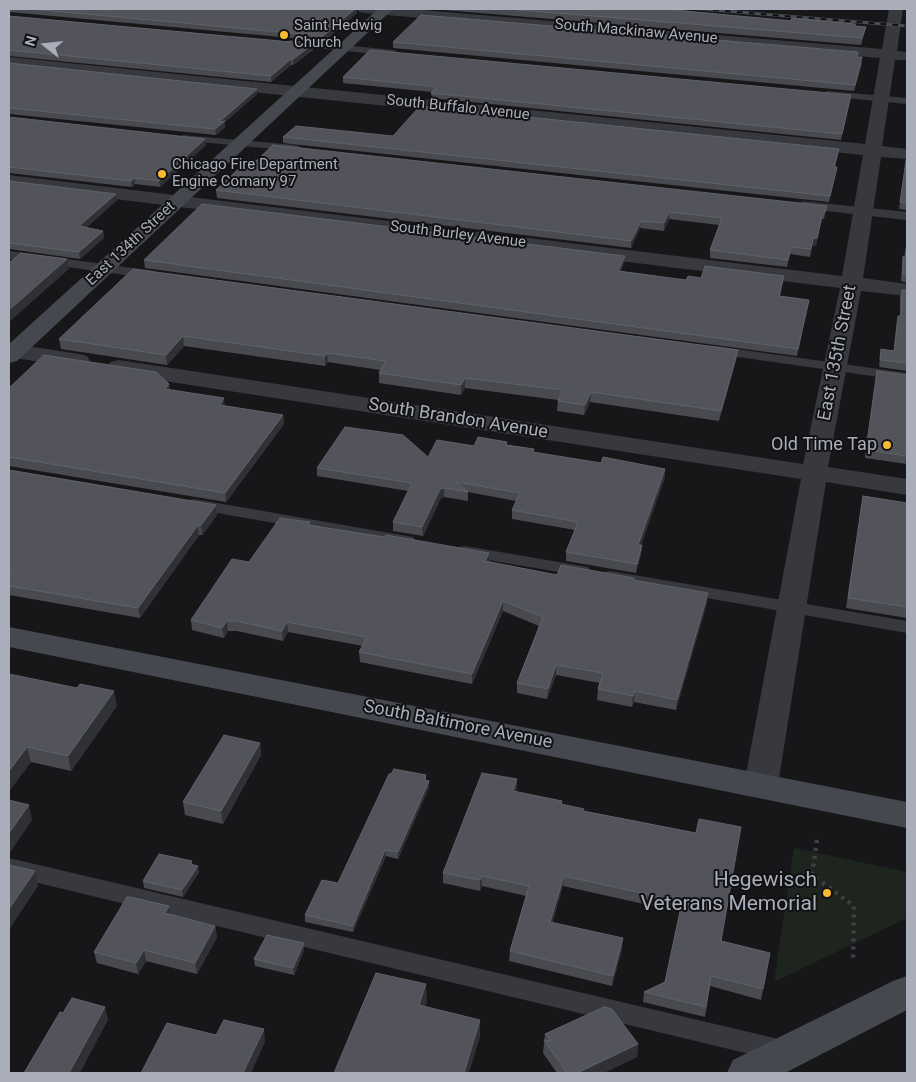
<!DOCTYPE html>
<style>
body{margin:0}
#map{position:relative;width:916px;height:1082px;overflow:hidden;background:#17171a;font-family:Roboto,sans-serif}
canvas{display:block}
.frame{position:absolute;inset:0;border:10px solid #a9aeba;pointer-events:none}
.north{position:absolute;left:20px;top:20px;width:50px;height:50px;-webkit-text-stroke:4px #121215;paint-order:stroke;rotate:286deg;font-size:14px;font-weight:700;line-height:20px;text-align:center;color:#a9aeba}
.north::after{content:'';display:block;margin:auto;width:18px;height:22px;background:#a9aeba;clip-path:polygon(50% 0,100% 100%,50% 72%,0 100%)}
</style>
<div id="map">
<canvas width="916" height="1082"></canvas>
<div class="frame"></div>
<div class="north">N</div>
</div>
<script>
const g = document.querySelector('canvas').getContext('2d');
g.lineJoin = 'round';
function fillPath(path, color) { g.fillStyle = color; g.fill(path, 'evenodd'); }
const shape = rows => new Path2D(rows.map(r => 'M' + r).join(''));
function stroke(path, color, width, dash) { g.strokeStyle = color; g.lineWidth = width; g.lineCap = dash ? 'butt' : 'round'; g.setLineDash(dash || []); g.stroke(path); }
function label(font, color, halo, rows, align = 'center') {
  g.font = font + ' Roboto,sans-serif'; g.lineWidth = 4; g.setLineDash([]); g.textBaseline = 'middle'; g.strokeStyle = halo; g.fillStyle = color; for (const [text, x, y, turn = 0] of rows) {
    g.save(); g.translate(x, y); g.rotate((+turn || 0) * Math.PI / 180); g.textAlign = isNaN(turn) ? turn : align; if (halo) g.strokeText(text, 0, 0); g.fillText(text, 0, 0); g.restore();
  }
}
const green = shape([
 [794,848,907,872,907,918,774,982]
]);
const path = shape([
 [817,840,812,875,854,906,853,959]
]);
const lane = shape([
 [291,40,394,50,399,53,394,56,288,45,288,41,291,40],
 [828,91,907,98,907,104,824,96,823,94,828,91],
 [182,135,296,145,302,148,296,151,178,140,176,138,182,135],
 [803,201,907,212,907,220,799,208,797,205,803,201],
 [9,251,154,271,161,275,154,279,9,259,9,251],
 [715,346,907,373,907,381,710,353,708,350,710,347,715,346],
 [194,499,407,536,413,537,416,541,413,545,407,546,188,508,186,504,188,500,194,499],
 [465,546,582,566,588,567,591,571,588,575,582,576,459,555,456,551,459,547,465,546],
 [610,571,907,621,907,633,604,580,601,576,604,572,610,571],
 [9,858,783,1040,792,1043,796,1051,792,1059,783,1062,9,876,9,858]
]);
const street = shape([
 [357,9,410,9,882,49,889,9,903,9,897,51,907,52,907,60,895,60,882,146,907,149,907,159,881,157,863,278,907,284,907,296,861,291,828,467,907,479,907,495,826,482,778,785,773,794,761,797,749,794,744,785,801,479,119,374,111,372,107,367,111,362,119,360,803,464,840,288,9,186,9,175,842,276,863,155,9,67,9,57,865,144,880,58,364,13,359,12,357,9],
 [9,343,79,354,87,356,90,361,87,366,79,368,9,357,9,343]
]);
const secondary = shape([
 [378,9,393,9,17,361,9,363,9,344,378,9],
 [9,627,907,802,907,828,9,647,9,627],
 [907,976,907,1010,785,1073,727,1073,733,1060,893,981,907,976]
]);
const rail = shape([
 [701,9,907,26]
]);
const wall = shape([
 [9,9,357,9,357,13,324,41,9,12],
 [432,9,664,9,866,27,861,45],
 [9,16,313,44,313,50,293,65,291,65,271,82,9,56],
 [393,42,858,52,858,57,862,63,854,91,393,48],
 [9,63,257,89,257,94,225,122,225,127,216,135,9,114],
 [343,77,851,95,841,140,432,98,431,93,432,92,343,83],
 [9,117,206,145,160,187,135,184,132,187,9,173],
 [393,136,839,149,835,167,837,167,836,173,829,202,283,143,283,137],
 [907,154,907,210,899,209],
 [9,181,116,194,117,200,86,228,103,231,104,238,80,259,9,249],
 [216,190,827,206,824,219,822,219,816,245,812,246,810,257,790,254,787,267,710,258,710,250,719,225,669,219,664,231,640,228,631,248,217,198],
 [907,238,907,283,901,281,902,264,903,256,905,257],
 [625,256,624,263,621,271,686,280,701,278,784,276,780,296,809,300,797,356,145,268,144,260],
 [133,269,738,350,736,360,719,421,590,402,584,415,557,411,558,400,465,388,461,395,379,383,379,373,380,370,328,362,325,366,184,346,167,365,61,349,59,339],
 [902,290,907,290,907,371,879,367,881,349,894,351,897,323,898,316,900,316,900,297],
 [877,371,907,427,907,464,865,458],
 [169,384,170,390,225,406,283,415,284,424,226,502,9,466,9,388],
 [507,445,534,449,534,452,665,477,641,545,642,545,641,554,636,573,566,561,566,552,575,530,512,519,512,510,516,501,468,492,468,501,444,497,441,498,423,536,393,531,393,522,408,491,317,476,317,468,428,457,474,446],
 [9,470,216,505,217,515,202,535,199,535,140,618,9,595],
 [863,496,907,503,907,618,846,608],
 [310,522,310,525,384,537,489,553,489,562,557,575,633,580,707,603,676,710,634,702,632,707,597,700,598,689,600,683,556,675,547,699,517,693,517,683,539,626,503,611,472,684,360,662,359,652,363,646,288,632,283,641,237,631,228,631,224,638,192,630,191,620,249,562],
 [9,674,117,706,71,771,31,762,9,791],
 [260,743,261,755,223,824,185,815,183,802],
 [426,775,426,780,429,781,429,787,398,859,386,856,353,932,305,922,305,915,338,883],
 [517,790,516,792,562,801,562,804,584,811,696,833,722,941,770,953,761,1000,710,986,705,1017,643,1002,644,992,665,982,680,912,563,886,552,922,622,949,612,986,509,961,510,951,526,896,482,886,480,891,443,883,443,873],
 [192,861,192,864,199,872,183,897,144,888,143,881],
 [169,906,171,915,215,926,217,937,197,974,146,961,138,974,97,963,94,952],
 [304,950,294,975,255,966,254,959],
 [545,1034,638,1044,637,1057,603,1073,557,1073,543,1053]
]);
const shadedWall = shape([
 [355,9,357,9,357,13,324,41,323,36],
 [313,44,313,50,293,65,293,59],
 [291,59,291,65,271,82,271,76],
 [257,89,257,94,225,122,225,127,216,135,215,129,219,122],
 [205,139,206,145,160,187,159,181],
 [135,178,135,184,132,187,131,181],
 [116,194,117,200,80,233,79,226],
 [669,212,669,219,664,231,664,223],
 [823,212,816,245,812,246,810,257,813,239],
 [641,221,640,228,631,248,631,241],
 [103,231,104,238,80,259,79,252],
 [625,256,624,263,617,278,618,271],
 [67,259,69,269,9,322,9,310],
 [183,336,184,346,167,365,166,355],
 [738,350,736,360,719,421,721,411],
 [327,353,328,362,325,366,325,356],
 [465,378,465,388,461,395,461,385],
 [169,384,171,394,165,389],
 [591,392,590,402,584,415,585,405],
 [224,398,225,408,220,405],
 [283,415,284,424,226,502,225,493],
 [665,469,665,477,638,553,638,545],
 [444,488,444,497,441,498,423,536,422,527,440,489],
 [216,505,217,515,202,535,201,525],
 [198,525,199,535,140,618,138,608],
 [642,545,641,554,636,573,637,564],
 [489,553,489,562,485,561],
 [708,593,707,603,676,710,677,700],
 [503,601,503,611,472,684,472,674],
 [227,621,228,631,224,638,222,628],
 [287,622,288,632,283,641,282,631],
 [556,665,556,675,547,699,548,689],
 [114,691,117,706,71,771,68,756],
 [635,691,634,702,632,707,633,696],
 [260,743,261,755,223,824,221,811],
 [27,747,31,762,9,791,9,771],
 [517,779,517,790,512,801,513,791],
 [429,781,429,787,398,859,398,852],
 [29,805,32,820,9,854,9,833],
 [385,850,386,856,353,932,353,926],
 [198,866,199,872,183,897,182,890],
 [35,871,38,886,9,930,9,909],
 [482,876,482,886,480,891,480,880],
 [564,876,563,886,550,932,550,922],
 [169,906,171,917,165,913],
 [215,926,217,937,197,974,195,963],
 [623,938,622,949,612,986,613,976],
 [304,943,304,950,294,975,293,968],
 [144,950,146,961,138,974,136,963],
 [426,984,427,1002,419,1023,419,1005],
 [105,1007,108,1020,80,1073,69,1073],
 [480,1020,480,1037,469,1073,464,1073],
 [264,1029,265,1042,251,1073,243,1073],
 [638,1044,637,1057,603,1073,577,1073]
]);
const building = shape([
 [32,9,355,9,323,36,32,9],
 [508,9,664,9,791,21,792,18,855,24,855,26,866,27,862,38,508,9],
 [421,15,858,52,857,57,862,57,855,85,393,42,421,15],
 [9,16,313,44,293,59,291,59,271,76,9,50,9,16],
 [370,50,851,95,842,134,431,93,437,87,343,77,370,50],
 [9,63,257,89,219,122,225,121,215,129,9,108,9,63],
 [420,106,839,149,834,167,837,167,830,196,283,137,296,126,393,136,420,106],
 [9,117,205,139,159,181,135,178,131,181,9,167,9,117],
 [273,145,827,206,825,212,823,212,817,238,813,239,811,249,791,247,788,260,710,250,722,218,669,212,664,223,641,221,631,241,216,190,248,160,256,161,273,145],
 [907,154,907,203,900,202,907,154],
 [9,181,116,194,79,226,103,231,79,252,9,243,9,181],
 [202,204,625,256,618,271,686,280,688,276,701,278,705,266,784,276,779,296,809,300,798,349,144,260,202,204],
 [907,242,907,275,903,274,903,256,905,257,907,242],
 [21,253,67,259,9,310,9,263,21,253],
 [133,269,738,350,721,411,591,392,585,405,558,401,563,390,465,378,461,385,379,373,386,361,327,353,325,356,183,336,166,355,59,339,133,269],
 [902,290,907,290,907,363,880,360,881,349,894,351,898,316,901,316,902,290],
 [44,355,156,372,169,384,165,389,224,398,220,405,283,415,225,493,9,457,9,388,44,355],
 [877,371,907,375,907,456,866,450,877,371],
 [345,427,403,435,428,457,437,440,474,446,478,437,507,442,506,445,534,449,533,452,601,463,603,457,665,469,638,545,642,545,637,564,566,552,578,522,512,510,520,493,456,482,468,492,444,488,440,489,422,527,393,522,412,483,317,468,345,427],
 [9,470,216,505,201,525,198,525,138,608,9,586,9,578,12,574,9,573,9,470],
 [863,496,907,503,907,607,848,598,863,496],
 [280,518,310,522,308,525,384,537,386,535,489,553,485,561,557,575,561,565,634,578,633,580,708,593,677,700,635,691,633,696,598,689,603,673,556,665,548,689,517,683,543,617,503,601,472,674,359,652,367,637,287,622,282,631,236,621,227,621,222,628,191,620,232,559,249,562,280,518],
 [9,674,77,688,80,684,114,691,68,756,27,747,9,771,9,674],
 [224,735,260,743,221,811,183,802,224,735],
 [394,769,426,775,424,780,429,781,398,852,385,850,353,926,305,915,322,880,338,883,389,774,391,774,394,769],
 [482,773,517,779,513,791,562,801,561,804,584,809,583,811,696,833,699,819,741,827,721,941,770,953,763,989,711,976,706,1007,644,992,665,982,682,902,564,876,550,922,623,938,613,976,510,951,529,886,482,876,480,880,443,873,482,773],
 [9,800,29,805,9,833,9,800],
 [159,854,192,861,190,864,198,866,182,890,143,881,159,854],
 [9,865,35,871,9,909,9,865],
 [127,897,130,897,169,906,165,913,215,926,195,963,144,950,136,963,94,952,127,897],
 [267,935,304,943,293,968,254,959,267,935],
 [376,973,426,984,419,1005,480,1020,464,1073,334,1073,376,973],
 [72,998,105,1007,69,1073,24,1073,60,1012,63,1013,72,998],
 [604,1007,612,1009,638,1044,577,1073,567,1073,544,1040,551,1041,545,1034,604,1007],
 [224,1020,264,1029,243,1073,141,1073,167,1023,216,1035,224,1020]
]);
const markers = [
 [284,35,5,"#f9ba2f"],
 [162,174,5,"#f9ba2f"],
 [887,445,5,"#f9ba2f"],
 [827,893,5,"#f9ba2f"]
];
const farPoinames = [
 ["Saint Hedwig",294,26],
 ["Church",294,43],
 ["Chicago Fire Department",172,165],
 ["Engine Comany 97",172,182]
];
const farStreetnames = [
 ["South Mackinaw Avenue",636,32,5],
 ["South Buffalo Avenue",458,108,6],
 ["South Burley Avenue",458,235,7],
 ["East 134th Street",131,244,-43]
];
const streetNames = [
 ["East 135th Street",838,353,-79],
 ["South Brandon Avenue",458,419,9],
 ["South Baltimore Avenue",458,725,11]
];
const poiNames = [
 ["Old Time Tap",877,445]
];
const nearPoinames = [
 ["Hegewisch",817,881],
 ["Veterans Memorial",817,905]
];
fillPath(green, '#1d251e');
stroke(path, '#3e4046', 4.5, [3, 5]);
fillPath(lane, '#38393f');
fillPath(street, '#38393f');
fillPath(secondary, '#46484f');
stroke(rail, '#4b4d54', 3);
stroke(rail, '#121215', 2, [6]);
fillPath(wall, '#484a4f');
fillPath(shadedWall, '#303135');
fillPath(building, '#53545b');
stroke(building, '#60626a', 1);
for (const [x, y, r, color] of markers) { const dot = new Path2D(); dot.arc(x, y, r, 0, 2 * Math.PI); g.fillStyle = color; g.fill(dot); stroke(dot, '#121215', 2); }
label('15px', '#a9aeba', '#121215', farPoinames, 'left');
label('15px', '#a9aeba', '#121215', farStreetnames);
label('18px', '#a9aeba', '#121215', streetNames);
label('18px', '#a9aeba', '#121215', poiNames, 'right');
label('21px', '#a9aeba', '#121215', nearPoinames, 'right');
</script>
